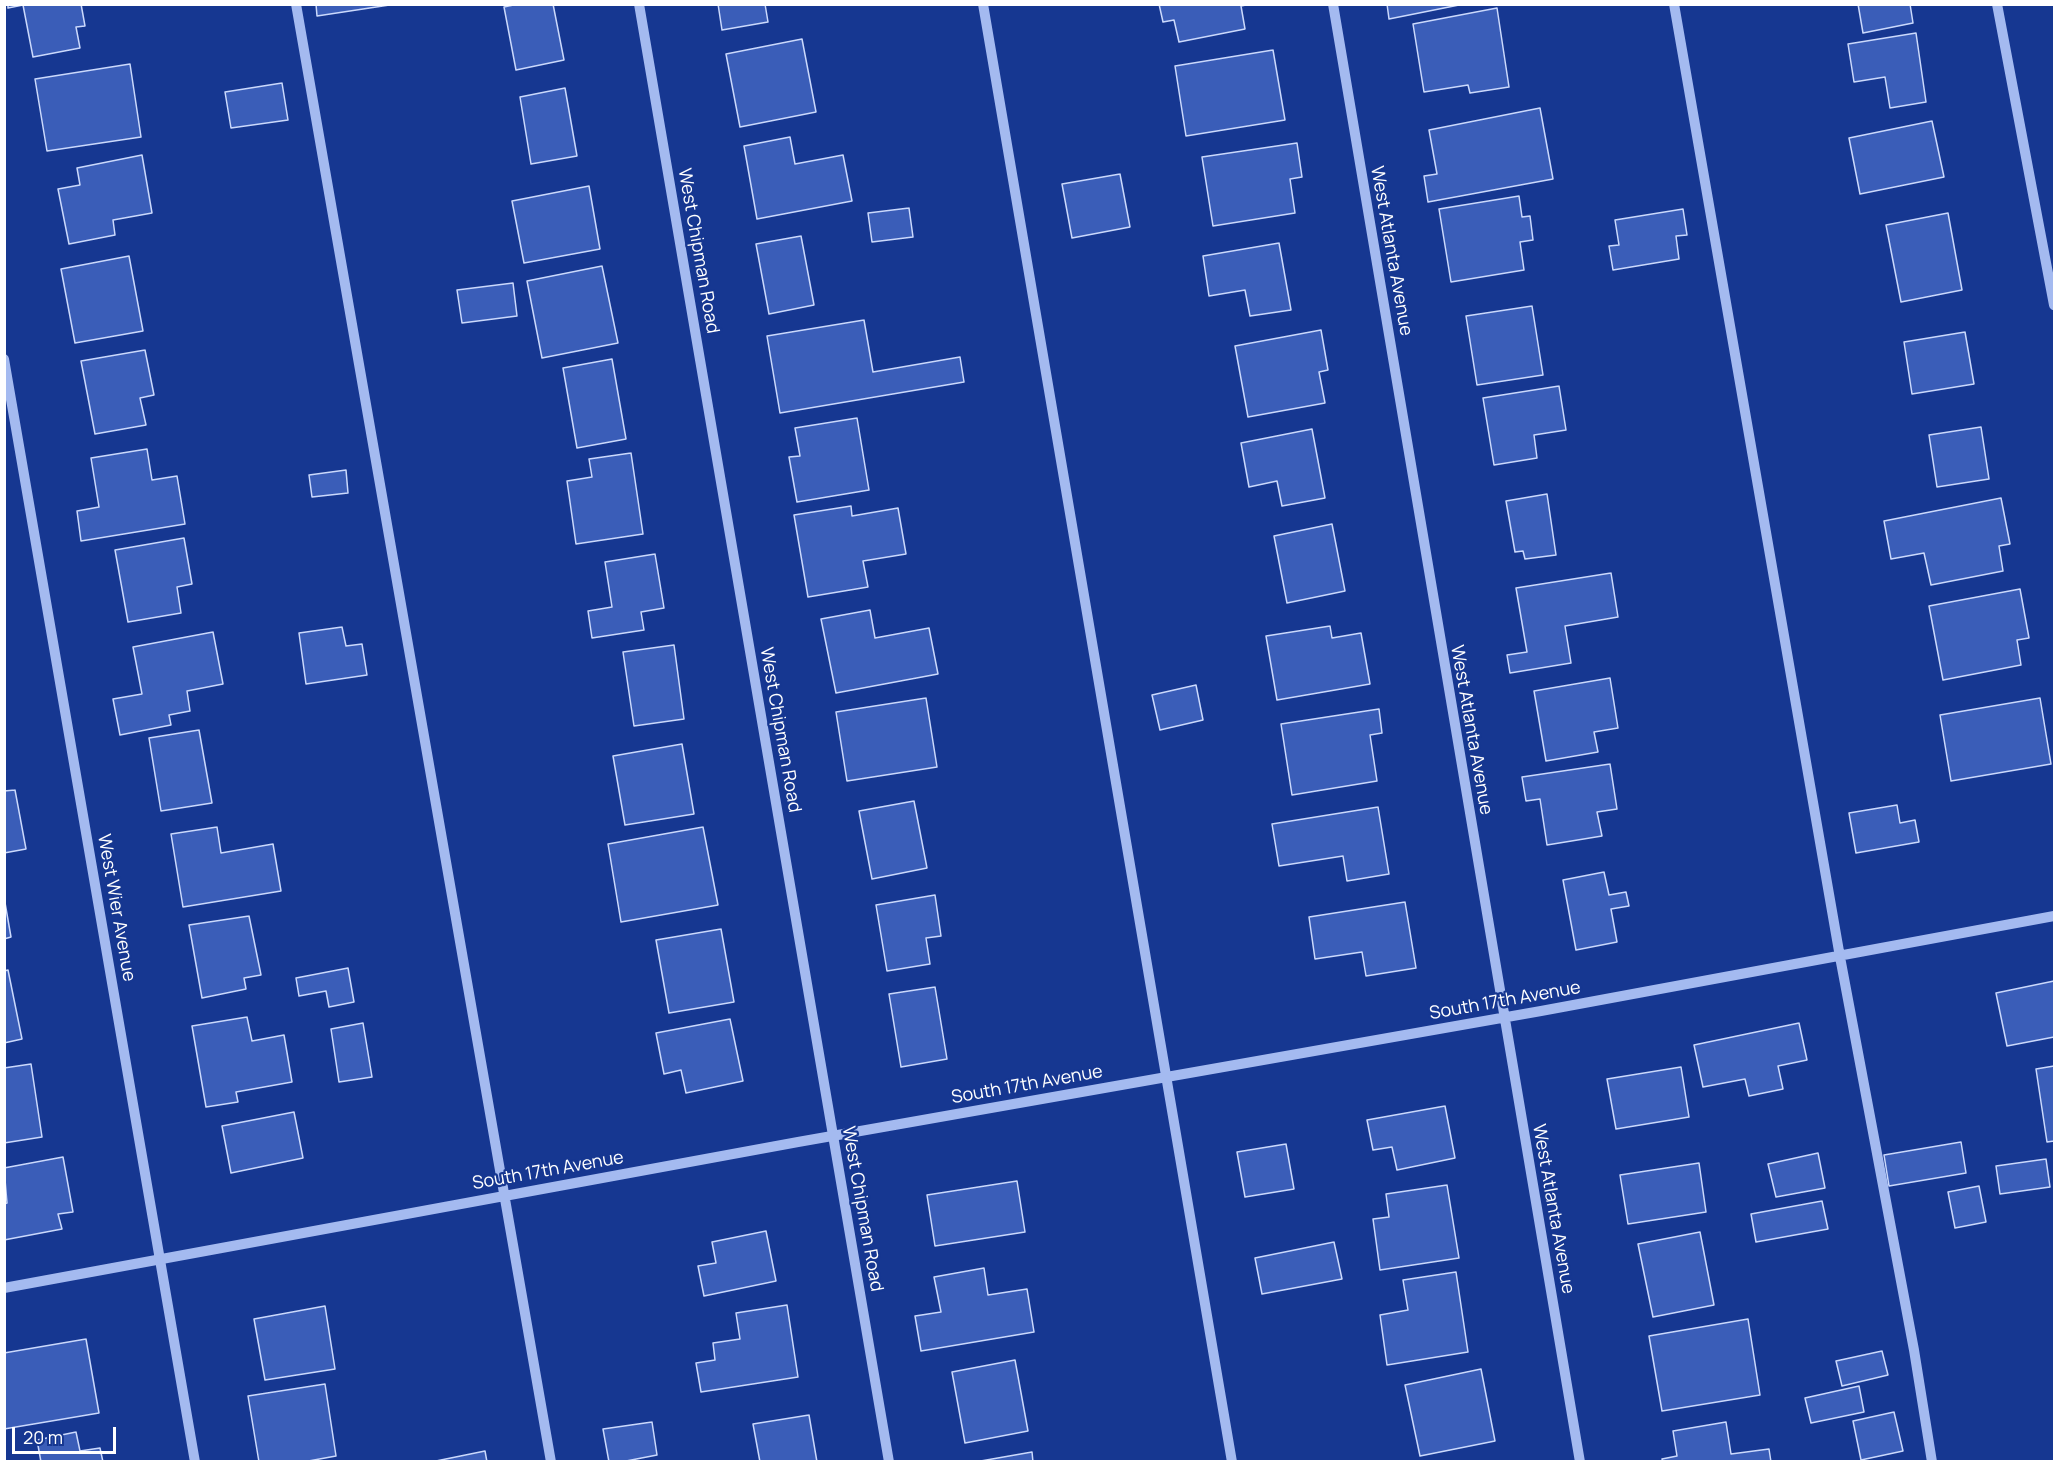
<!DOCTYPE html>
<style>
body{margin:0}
#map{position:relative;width:2059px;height:1466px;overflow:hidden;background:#163791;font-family:Manrope,sans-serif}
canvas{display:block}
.frame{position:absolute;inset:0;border:6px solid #fff;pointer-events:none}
.scale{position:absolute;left:12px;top:1427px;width:104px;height:27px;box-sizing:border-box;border:3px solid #fff;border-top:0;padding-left:8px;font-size:18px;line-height:21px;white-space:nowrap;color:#fff;-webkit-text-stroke:4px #163791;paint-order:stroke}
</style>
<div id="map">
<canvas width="2059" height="1466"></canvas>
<div class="frame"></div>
<div class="scale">20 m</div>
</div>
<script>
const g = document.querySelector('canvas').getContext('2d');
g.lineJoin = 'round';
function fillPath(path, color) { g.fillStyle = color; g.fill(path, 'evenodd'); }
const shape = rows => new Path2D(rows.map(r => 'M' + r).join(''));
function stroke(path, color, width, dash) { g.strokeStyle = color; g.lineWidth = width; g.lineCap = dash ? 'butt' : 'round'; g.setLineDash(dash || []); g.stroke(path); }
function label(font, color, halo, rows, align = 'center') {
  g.font = font + ' Manrope,sans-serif'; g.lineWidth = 4.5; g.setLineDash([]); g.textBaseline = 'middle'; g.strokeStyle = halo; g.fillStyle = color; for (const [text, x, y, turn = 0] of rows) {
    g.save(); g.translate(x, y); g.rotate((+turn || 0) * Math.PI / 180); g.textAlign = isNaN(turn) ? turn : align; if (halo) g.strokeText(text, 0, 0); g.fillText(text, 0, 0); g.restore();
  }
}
const building = shape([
 [8,4,81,4,85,26,76,27,80,48,33,57,23,5,8,8,8,4],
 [316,4,396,4,317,16,316,4],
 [518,4,553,4,564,60,516,70,504,7,518,4],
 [718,4,765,4,768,22,722,30,718,4],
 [1159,4,1251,4,1241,6,1245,29,1179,42,1174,20,1163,22,1159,4],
 [1387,4,1464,4,1389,19,1387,4],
 [1858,4,1910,4,1913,23,1863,33,1858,4],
 [1497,8,1509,87,1470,93,1468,85,1424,92,1413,24,1497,8],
 [1916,33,1926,102,1890,108,1885,77,1854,82,1848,44,1916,33],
 [802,39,816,112,740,127,726,54,802,39],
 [1273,50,1285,120,1186,136,1175,66,1273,50],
 [130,64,141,137,47,151,35,79,130,64],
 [282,83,288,120,231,128,225,92,282,83],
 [565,88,577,156,531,164,520,97,565,88],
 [1540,108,1553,179,1428,202,1424,176,1437,174,1429,130,1540,108],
 [1932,121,1944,177,1860,194,1849,138,1932,121],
 [790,137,795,164,843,155,852,201,757,219,744,146,790,137],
 [1297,143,1302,177,1290,179,1295,213,1213,226,1202,157,1297,143],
 [142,155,152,213,113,220,115,235,69,244,58,189,80,185,77,168,142,155],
 [1120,174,1130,227,1072,238,1062,184,1120,174],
 [589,186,600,249,524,263,512,201,589,186],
 [1519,196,1522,217,1530,216,1533,240,1520,242,1524,270,1451,282,1439,209,1519,196],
 [909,208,913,237,872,242,868,213,909,208],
 [1683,209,1687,235,1676,236,1679,259,1613,270,1609,246,1619,245,1615,220,1683,209],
 [1948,213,1962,290,1901,302,1886,225,1948,213],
 [801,236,814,305,769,314,756,244,801,236],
 [1279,243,1291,310,1250,316,1245,290,1209,296,1203,256,1279,243],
 [129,256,143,331,75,343,61,269,129,256],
 [602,266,618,343,542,358,527,281,602,266],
 [513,283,517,316,462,323,457,290,513,283],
 [1532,306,1543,375,1477,385,1466,316,1532,306],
 [864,320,873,372,960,357,964,382,780,413,767,336,864,320],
 [1321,330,1328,370,1319,372,1325,403,1248,417,1235,346,1321,330],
 [1965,332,1974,384,1912,394,1904,342,1965,332],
 [145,350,154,395,140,398,146,425,95,434,81,361,145,350],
 [612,359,626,439,577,448,563,368,612,359],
 [1559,386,1566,430,1534,435,1537,458,1494,465,1483,398,1559,386],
 [857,418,869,490,797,502,789,457,800,456,795,428,857,418],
 [1981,427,1989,479,1937,487,1929,435,1981,427],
 [1312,429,1325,498,1282,506,1277,481,1249,487,1241,443,1312,429],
 [147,449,152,480,177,476,185,524,81,541,77,511,99,507,91,458,147,449],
 [631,453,643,534,576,544,567,481,592,477,589,459,631,453],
 [346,470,348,493,312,497,309,475,346,470],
 [1547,494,1556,555,1525,559,1523,551,1515,552,1506,501,1547,494],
 [2001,498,2010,544,1999,546,2003,571,1931,585,1924,553,1891,559,1884,521,2001,498],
 [851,506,852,516,898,508,906,554,863,561,868,587,808,597,794,515,851,506],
 [1332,524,1345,591,1287,603,1274,536,1332,524],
 [184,538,192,584,177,587,181,613,128,622,115,550,184,538],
 [655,554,664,608,641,612,644,630,592,638,588,611,612,607,605,562,655,554],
 [1611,573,1618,617,1565,626,1571,663,1510,673,1507,655,1527,652,1516,588,1611,573],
 [2020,589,2029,638,2017,640,2021,665,1943,680,1929,606,2020,589],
 [870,610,875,638,929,628,938,674,836,693,821,619,870,610],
 [1330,626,1332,638,1361,633,1370,684,1277,700,1266,636,1330,626],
 [342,627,346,646,362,644,367,675,306,684,299,633,342,627],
 [213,632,223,684,187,691,190,711,169,715,171,725,120,735,113,699,142,694,133,647,213,632],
 [674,645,684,719,634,726,623,652,674,645],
 [1610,678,1618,728,1594,732,1598,752,1546,761,1534,691,1610,678],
 [1196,685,1203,720,1160,730,1152,695,1196,685],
 [926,698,937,767,847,781,836,712,926,698],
 [2040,698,2051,764,1951,781,1940,715,2040,698],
 [1379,709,1382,733,1370,735,1377,781,1292,795,1281,724,1379,709],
 [199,730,212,803,161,811,149,738,199,730],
 [682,744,694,814,625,825,613,756,682,744],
 [1610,764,1617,809,1597,812,1602,836,1547,845,1540,799,1526,801,1522,777,1610,764],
 [15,790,26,849,4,853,4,791,15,790],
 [914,801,927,868,872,879,859,811,914,801],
 [1897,805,1900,823,1915,820,1919,842,1856,853,1849,813,1897,805],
 [1378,807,1389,874,1347,881,1343,856,1279,866,1272,824,1378,807],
 [217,827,221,853,273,844,281,891,183,907,171,834,217,827],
 [703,827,718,905,621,922,608,844,703,827],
 [1604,872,1609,895,1626,892,1629,906,1611,909,1617,942,1576,950,1563,880,1604,872],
 [935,895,941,936,926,938,930,964,887,971,876,905,935,895],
 [4,897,11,937,4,939,4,897],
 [1405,902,1416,968,1366,976,1362,952,1315,959,1309,917,1405,902],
 [249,916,261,975,244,978,246,989,202,998,189,925,249,916],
 [721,929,734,1002,669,1013,656,940,721,929],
 [348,968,354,1002,329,1007,326,991,299,996,296,978,348,968],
 [8,970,22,1039,4,1043,4,971,8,970],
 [2054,981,2054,1037,2007,1046,1996,993,2054,981],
 [935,987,947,1059,901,1067,889,994,935,987],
 [247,1017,252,1041,284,1035,292,1082,236,1092,238,1102,206,1107,192,1026,247,1017],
 [730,1019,743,1081,686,1093,681,1070,664,1074,656,1033,730,1019],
 [363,1023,372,1077,339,1082,331,1029,363,1023],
 [1799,1023,1807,1060,1778,1066,1783,1089,1749,1096,1745,1079,1703,1087,1694,1045,1799,1023],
 [31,1064,42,1137,4,1143,4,1068,31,1064],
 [2054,1066,2054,1141,2047,1142,2036,1069,2054,1066],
 [1681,1067,1689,1117,1616,1129,1607,1079,1681,1067],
 [1445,1106,1455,1158,1397,1170,1392,1147,1373,1150,1367,1120,1445,1106],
 [294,1112,303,1158,231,1173,222,1126,294,1112],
 [1961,1142,1966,1173,1889,1186,1884,1155,1961,1142],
 [1286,1144,1294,1189,1245,1197,1237,1152,1286,1144],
 [1818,1153,1825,1188,1776,1197,1768,1164,1818,1153],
 [63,1157,73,1212,58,1214,62,1229,4,1240,4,1204,7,1203,4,1168,63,1157],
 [2046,1159,2050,1187,2000,1194,1996,1166,2046,1159],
 [1699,1163,1706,1212,1628,1224,1620,1175,1699,1163],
 [1017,1181,1025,1232,935,1246,927,1195,1017,1181],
 [1447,1185,1459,1258,1380,1270,1373,1219,1389,1217,1386,1194,1447,1185],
 [1979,1186,1986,1222,1955,1228,1948,1192,1979,1186],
 [1822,1201,1828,1229,1756,1242,1751,1214,1822,1201],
 [766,1231,776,1281,704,1296,698,1266,716,1263,712,1242,766,1231],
 [1700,1232,1714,1305,1653,1317,1638,1244,1700,1232],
 [1334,1242,1342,1279,1262,1294,1255,1258,1334,1242],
 [984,1268,988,1295,1027,1289,1034,1332,921,1351,915,1316,941,1312,934,1277,984,1268],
 [1456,1272,1468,1352,1387,1365,1380,1315,1408,1310,1403,1280,1456,1272],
 [787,1305,798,1377,701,1392,696,1363,715,1360,713,1343,740,1339,736,1313,787,1305],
 [325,1306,335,1369,265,1380,254,1319,325,1306],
 [1748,1319,1760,1395,1662,1411,1649,1336,1748,1319],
 [86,1339,99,1413,4,1429,4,1353,86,1339],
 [1882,1351,1888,1375,1842,1386,1836,1361,1882,1351],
 [1015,1360,1028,1431,965,1443,952,1372,1015,1360],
 [1481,1369,1495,1441,1420,1456,1405,1385,1481,1369],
 [325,1384,336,1456,303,1462,259,1462,248,1396,325,1384],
 [1859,1386,1864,1412,1811,1423,1805,1398,1859,1386],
 [1894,1412,1903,1451,1861,1460,1853,1421,1894,1412],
 [809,1415,817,1462,760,1462,753,1424,809,1415],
 [652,1422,657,1455,621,1462,609,1462,603,1429,652,1422],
 [1726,1422,1731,1454,1769,1449,1771,1462,1663,1462,1662,1459,1677,1456,1673,1431,1726,1422],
 [76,1432,80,1451,100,1448,103,1462,41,1462,37,1440,76,1432],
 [485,1451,487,1462,437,1462,436,1461,485,1451],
 [1032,1452,1033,1462,975,1462,1032,1452]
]);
const minor = shape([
 [296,4,551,1462],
 [639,4,889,1462],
 [983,4,1232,1462],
 [1333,4,1580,1462],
 [1674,4,1840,957,1914,1350,1932,1462],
 [1997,4,2054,305],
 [4,359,195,1462],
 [4,1288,798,1142,1541,1011,2054,916]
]);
const streetNames = [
 ["West Chipman Road",698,251,80],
 ["West Atlanta Avenue",1391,251,80],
 ["West Chipman Road",780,730,80],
 ["West Atlanta Avenue",1471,730,80],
 ["West Wier Avenue",116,908,80],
 ["South 17th Avenue",1505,1001,-10],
 ["South 17th Avenue",1027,1085,-10],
 ["South 17th Avenue",548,1171,-10],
 ["West Chipman Road",862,1209,80],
 ["West Atlanta Avenue",1553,1209,80]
];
fillPath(building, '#3a5db8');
stroke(building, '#cbd9fc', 1.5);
stroke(minor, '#a4baf0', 10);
label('18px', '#fff', '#163791', streetNames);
</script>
